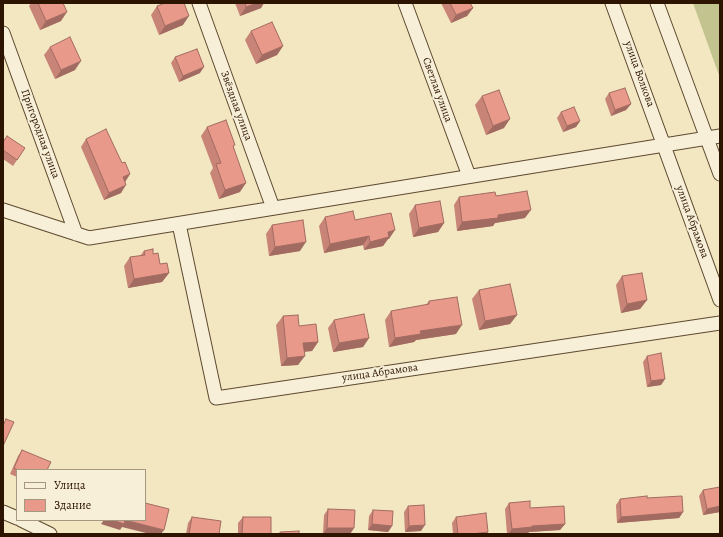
<!DOCTYPE html>
<meta charset="utf-8">
<style>
body{margin:0}
#map{position:relative;width:723px;height:537px;overflow:hidden;background:#f2e7c1;font-family:Alegreya,serif}
canvas{display:block}
.frame{position:absolute;inset:0;border:4px solid #2c1400;pointer-events:none}
.legend{position:absolute;left:16px;top:469px;width:130px;height:52px;box-sizing:border-box;background:#f7efd7;border:1px solid #a69781;margin:0;padding:5px 7px;list-style:none;font-size:12px;color:#2c1400}
.legend li{display:flex;align-items:center;gap:8px;height:20px}
.legend b{width:20px;border:1px solid #a69781}
</style>
<div id="map">
<canvas width="723" height="537"></canvas>
<div class="frame"></div>
<ul class="legend">
<li><b style="height:5px;background:#f7efd7"></b>Улица</li>
<li><b style="height:11px;background:#e8998a"></b>Здание</li>
</ul>
</div>
<script>
const g = document.querySelector('canvas').getContext('2d');
g.lineJoin = 'round';
function fillPath(path, color) { g.fillStyle = color; g.fill(path, 'evenodd'); }
const shape = rows => new Path2D(rows.map(r => 'M' + r).join(''));
function stroke(path, color, width, dash) { g.strokeStyle = color; g.lineWidth = width; g.lineCap = dash ? 'butt' : 'round'; g.setLineDash(dash || []); g.stroke(path); }
function label(font, color, halo, rows, align = 'center') {
  g.font = font + ' Alegreya,serif'; g.lineWidth = 4; g.setLineDash([]); g.textBaseline = 'middle'; g.strokeStyle = halo; g.fillStyle = color; for (const [text, x, y, turn = 0] of rows) {
    g.save(); g.translate(x, y); g.rotate((+turn || 0) * Math.PI / 180); g.textAlign = isNaN(turn) ? turn : align; if (halo) g.strokeText(text, 0, 0); g.fillText(text, 0, 0); g.restore();
  }
}
const green = shape([
 [693,3,720,3,720,78]
]);
const minor = shape([
 [199,3,273,208],
 [405,3,469,176],
 [612,3,720,300],
 [657,3,720,174],
 [3,33,76,234],
 [3,210,89,238,720,136],
 [179,224,216,398,720,323],
 [3,512,17,518],
 [21,520,50,534]
]);
const wall = shape([
 [31,3,63,3,61,21,40,30,29,6],
 [235,3,264,3,261,8,240,16],
 [441,3,470,3,473,8,467,16,451,23],
 [157,6,183,25,159,35,151,15],
 [251,31,283,46,277,55,256,64,245,40],
 [50,47,75,70,55,79,44,55],
 [175,57,200,73,179,82,171,63],
 [609,93,631,104,626,110,611,116,605,99],
 [482,96,504,128,486,135,475,105],
 [561,112,580,121,576,127,563,132,557,118],
 [207,127,233,148,240,192,219,199,210,173,213,168,201,136],
 [86,139,122,163,130,174,125,182,121,193,104,200,81,147],
 [3,142,25,148,13,166,3,159],
 [496,196,525,218,495,223,493,226,457,231,454,205,459,197],
 [415,205,444,223,438,232,413,237,409,214],
 [325,217,355,220,389,239,388,239,383,246,364,250,363,245,324,253,319,226],
 [272,225,300,251,269,256,266,234],
 [144,251,153,254,160,264,169,273,162,282,128,288,124,266,130,257,140,256],
 [622,276,647,300,640,309,621,313,616,285],
 [479,290,517,315,510,324,479,330,472,299],
 [429,301,456,334,416,340,414,342,389,347,385,320,391,311,426,305],
 [283,316,318,342,312,351,304,352,298,365,281,366,276,325],
 [334,320,369,338,363,347,333,352,328,328],
 [647,356,665,379,661,385,647,387,643,362],
 [22,450,47,470,17,470,17,477,10,474,18,456],
 [703,490,720,512,703,515,699,496],
 [647,498,683,512,679,518,617,523,616,505,620,499],
 [509,503,530,508,565,524,560,530,529,532,528,533,507,534,505,509],
 [408,506,421,531,405,532,404,512],
 [328,509,354,528,350,534,323,534,324,515],
 [373,510,392,526,388,532,368,530,369,516],
 [192,517,219,534,186,534,188,523],
 [243,517,271,534,238,534,238,523],
 [456,517,487,534,453,534,452,523]
]);
const shadedWall = shape([
 [257,3,264,3,261,8,240,16,246,7],
 [473,8,467,16,451,23,456,15],
 [67,12,61,21,40,30,46,21],
 [189,16,183,25,159,35,165,26],
 [283,46,277,55,256,64,262,55],
 [81,61,75,70,55,79,61,70],
 [204,67,200,73,179,82,183,76],
 [631,104,626,110,611,116,615,110],
 [510,119,504,128,486,135,493,126],
 [580,121,576,127,563,132,567,126],
 [130,174,125,182,123,177],
 [246,183,240,192,219,199,225,190],
 [126,185,121,193,104,200,109,193],
 [531,210,525,218,495,223,493,226,457,231,462,222,498,215],
 [444,223,438,232,413,237,419,228],
 [395,230,389,239,388,239,383,246,364,250,370,242,388,232],
 [369,236,363,245,324,253,330,244],
 [306,242,300,251,269,256,275,247],
 [169,273,162,282,128,288,134,279],
 [647,300,640,309,621,313,627,304],
 [517,315,510,324,479,330,485,321],
 [462,325,456,334,416,340,414,342,389,347,395,338,420,331],
 [369,338,363,347,333,352,339,343],
 [318,342,312,351,297,352,303,343],
 [305,356,298,365,281,366,287,358],
 [665,379,661,385,647,387,651,381],
 [720,506,720,512,703,515,707,509],
 [683,512,679,518,617,523,621,517],
 [104,520,125,520,164,530,161,534,150,534,122,527,120,530,101,524],
 [372,524,392,526,388,532,368,530],
 [565,524,560,530,529,532,528,533,508,534,512,529,532,526],
 [425,525,421,531,405,532,409,526],
 [327,528,354,528,350,534,323,534],
 [488,532,487,534,472,534]
]);
const building = shape([
 [38,3,63,3,67,12,46,21,38,3],
 [165,3,184,3,189,16,165,26,157,6,165,3],
 [245,3,257,3,246,7,245,3],
 [450,3,470,3,473,8,456,15,450,3],
 [272,22,283,46,262,55,251,31,272,22],
 [70,37,81,61,61,70,50,47,70,37],
 [197,49,204,67,183,76,175,57,197,49],
 [625,88,631,104,615,110,609,93,625,88],
 [499,90,510,119,493,126,482,96,499,90],
 [574,107,580,121,567,126,561,112,574,107],
 [226,120,235,145,233,146,246,183,225,190,216,164,221,163,207,127,226,120],
 [106,129,122,163,125,162,130,174,123,177,126,185,109,193,86,139,106,129],
 [7,136,25,148,17,160,3,150,3,142,7,136],
 [527,191,531,210,498,215,498,218,462,222,459,197,495,192,496,196,527,191],
 [440,201,444,223,419,228,415,205,440,201],
 [353,211,355,220,391,213,395,230,388,232,389,237,370,242,369,236,330,244,325,217,353,211],
 [303,220,306,242,275,247,272,225,303,220],
 [153,249,153,254,158,253,160,264,167,263,169,273,134,279,130,257,145,255,144,251,153,249],
 [642,273,647,300,627,304,622,276,642,273],
 [510,284,517,315,485,321,479,290,510,284],
 [457,297,462,325,420,331,421,334,395,338,391,311,429,304,429,301,457,297],
 [364,314,369,338,339,343,334,320,364,314],
 [298,315,299,326,316,324,318,342,303,343,305,356,287,358,283,316,298,315],
 [661,353,665,379,651,381,647,356,661,353],
 [6,419,14,422,3,446,3,426,6,419],
 [22,450,51,462,47,470,18,470,14,468,22,450],
 [720,487,720,506,707,509,703,490,720,487],
 [647,496,647,498,682,496,683,512,621,517,620,499,647,496],
 [530,501,530,508,564,506,565,524,532,526,532,527,512,529,509,503,530,501],
 [145,503,169,509,164,530,125,520,124,524,112,520,145,520,145,503],
 [424,505,425,525,409,526,408,506,424,505],
 [328,509,355,510,354,528,327,528,328,509],
 [373,510,393,511,392,526,372,524,373,510],
 [486,513,488,532,472,534,458,534,456,517,486,513],
 [192,517,221,521,219,534,189,534,192,517],
 [243,517,271,517,271,534,242,534,243,517],
 [299,531,299,534,280,534,280,532,299,531]
]);
const streetNames = [
 ["улица Волкова",639,74,70],
 ["Светлая улица",437,90,70],
 ["Звёздная улица",236,106,70],
 ["Пригородная улица",40,134,70],
 ["улица Абрамова",692,222,70],
 ["улица Абрамова",380,373,-8]
];
fillPath(green, '#c2c38e');
stroke(minor, '#5e4930', 15);
stroke(minor, '#f7efd7', 13);
fillPath(wall, '#c88477');
fillPath(shadedWall, '#a26b61');
fillPath(building, '#e8998a');
stroke(building, '#a26b61', 1);
label('11px', '#2c1400', '#f7efd7', streetNames);
</script>
